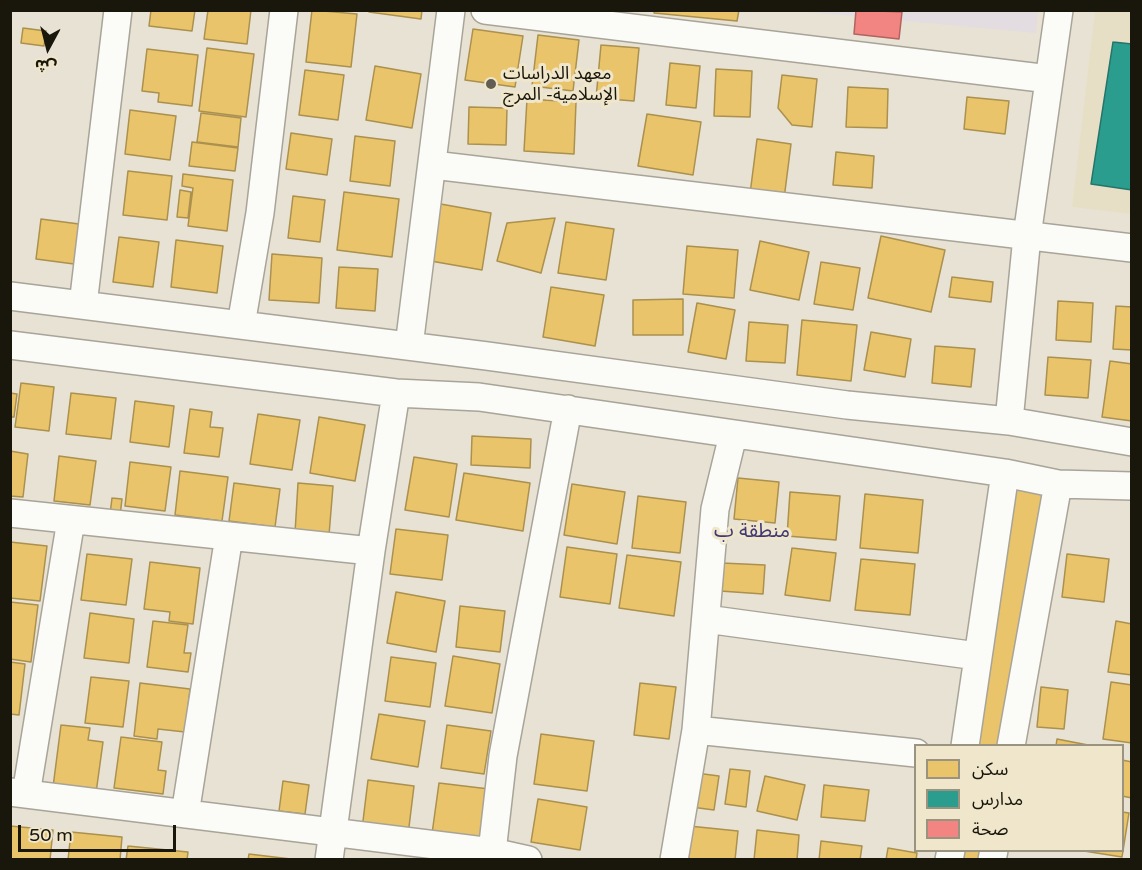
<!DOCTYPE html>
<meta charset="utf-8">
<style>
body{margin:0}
#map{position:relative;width:1142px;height:870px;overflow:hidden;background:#e7e2d3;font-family:"Varela Round","Noto Sans Arabic",sans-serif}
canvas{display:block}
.frame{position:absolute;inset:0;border:12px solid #19160c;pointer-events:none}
.legend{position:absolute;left:914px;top:744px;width:210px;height:108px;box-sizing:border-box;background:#efe6cb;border:2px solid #99937f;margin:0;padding:8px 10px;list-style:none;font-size:18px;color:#19160c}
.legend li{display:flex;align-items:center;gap:12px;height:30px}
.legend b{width:30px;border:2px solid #99937f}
.north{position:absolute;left:18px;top:18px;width:60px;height:60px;-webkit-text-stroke:4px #efe6cb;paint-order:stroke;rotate:187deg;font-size:16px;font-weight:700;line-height:24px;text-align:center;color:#19160c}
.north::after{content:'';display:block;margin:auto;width:21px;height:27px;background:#19160c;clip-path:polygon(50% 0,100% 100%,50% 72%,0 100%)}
.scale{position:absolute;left:18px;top:825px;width:158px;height:27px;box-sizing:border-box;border:3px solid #19160c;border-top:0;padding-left:8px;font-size:18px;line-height:21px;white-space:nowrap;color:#19160c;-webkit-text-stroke:4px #efe6cb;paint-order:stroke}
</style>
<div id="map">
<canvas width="1142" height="870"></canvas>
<div class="frame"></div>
<ul class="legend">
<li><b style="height:16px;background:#e9c46a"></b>سكن</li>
<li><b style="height:16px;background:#2a9d8f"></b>مدارس</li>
<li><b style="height:16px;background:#f28482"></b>صحة</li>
</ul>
<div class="north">ش</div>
<div class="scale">50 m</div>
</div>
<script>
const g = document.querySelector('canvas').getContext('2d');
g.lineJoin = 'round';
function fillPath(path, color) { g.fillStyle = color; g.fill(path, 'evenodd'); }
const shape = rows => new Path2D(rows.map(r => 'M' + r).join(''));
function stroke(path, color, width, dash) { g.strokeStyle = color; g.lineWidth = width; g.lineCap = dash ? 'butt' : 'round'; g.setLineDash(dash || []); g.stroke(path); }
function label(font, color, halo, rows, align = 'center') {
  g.font = font + ' "Varela Round","Noto Sans Arabic",sans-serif'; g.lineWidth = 6; g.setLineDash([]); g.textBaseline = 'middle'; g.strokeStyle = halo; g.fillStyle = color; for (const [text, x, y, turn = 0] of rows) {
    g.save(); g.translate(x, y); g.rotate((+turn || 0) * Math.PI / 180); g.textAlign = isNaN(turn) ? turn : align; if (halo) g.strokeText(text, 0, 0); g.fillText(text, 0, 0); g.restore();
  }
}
const built = shape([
 [1095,11,1131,11,1131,214,1072,207]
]);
const medical = shape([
 [798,11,1038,11,1036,33]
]);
const homes = shape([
 [151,10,195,10,192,31,149,26,151,10],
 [208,10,251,10,247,44,204,39,208,10],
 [312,10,357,14,351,67,306,62,312,10],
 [370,10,422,10,421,19,369,12,370,10],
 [655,10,739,10,737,21,654,13,655,10],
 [23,28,46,31,44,46,21,43,23,28],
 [473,29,523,36,515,87,465,80,473,29],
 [538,35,579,40,573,91,532,86,538,35],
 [601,45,639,48,634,101,596,98,601,45],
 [207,48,254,54,246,117,199,111,207,48],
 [147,49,198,55,192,106,158,102,159,93,142,91,147,49],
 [670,63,700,66,696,108,666,105,670,63],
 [375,66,421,74,412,128,366,120,375,66],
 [716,69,752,71,750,117,714,116,716,69],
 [305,70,344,75,338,120,299,115,305,70],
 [782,75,817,79,812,127,792,125,778,108,782,75],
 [848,87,888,89,887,128,846,127,848,87],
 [967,97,1009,101,1005,134,964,129,967,97],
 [527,99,576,102,574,154,524,151,527,99],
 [469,107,507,108,506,145,468,144,469,107],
 [130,110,176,116,170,160,125,154,130,110],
 [201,113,241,118,238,147,197,142,201,113],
 [647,114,701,122,693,175,638,166,647,114],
 [291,133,332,139,327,175,286,169,291,133],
 [355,136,395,141,390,186,350,181,355,136],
 [757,139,791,144,784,199,750,194,757,139],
 [192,142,238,148,235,171,189,166,192,142],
 [836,152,874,156,872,188,833,185,836,152],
 [128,171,172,176,167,220,123,215,128,171],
 [183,174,233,180,227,231,188,226,193,188,182,186,183,174],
 [180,190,191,192,188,218,177,217,180,190],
 [344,192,399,199,392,257,337,250,344,192],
 [293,196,325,200,320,242,288,238,293,196],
 [435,203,491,213,482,270,425,260,435,203],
 [555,218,541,273,497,261,507,223,555,218],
 [41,219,79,224,74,264,36,259,41,219],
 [566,222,614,229,606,280,558,273,566,222],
 [881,236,945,250,931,312,868,298,881,236],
 [119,237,159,242,153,287,113,282,119,237],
 [176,240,223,246,217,293,171,287,176,240],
 [760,241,809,252,799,300,750,290,760,241],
 [687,246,738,250,734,298,683,294,687,246],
 [272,254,322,258,319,303,269,300,272,254],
 [821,262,860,268,853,310,814,304,821,262],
 [339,267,378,269,375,311,336,308,339,267],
 [952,277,993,282,991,302,949,297,952,277],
 [551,287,604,295,595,346,543,337,551,287],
 [683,299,683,335,633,335,633,300,683,299],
 [1058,301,1093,303,1091,342,1056,340,1058,301],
 [697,303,735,310,726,359,688,352,697,303],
 [1116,306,1132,307,1132,350,1113,349,1116,306],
 [802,320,857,325,851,381,797,375,802,320],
 [749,322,788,325,785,363,746,361,749,322],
 [871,332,911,339,905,377,864,370,871,332],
 [935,346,975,349,971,387,932,383,935,346],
 [1048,357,1091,360,1088,398,1045,395,1048,357],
 [1110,361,1132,364,1132,421,1102,417,1110,361],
 [21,383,54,387,49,431,15,427,21,383],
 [10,393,17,394,14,417,10,417,10,393],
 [71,393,116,398,111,439,66,434,71,393],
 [135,401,174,406,169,447,130,442,135,401],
 [190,409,212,412,210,427,223,428,219,457,184,453,190,409],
 [258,414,300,420,292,470,250,464,258,414],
 [319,417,365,425,355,481,310,473,319,417],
 [472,436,531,439,530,468,471,465,472,436],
 [10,451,28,454,23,497,10,496,10,451],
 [59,456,96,461,90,505,54,501,59,456],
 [414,457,457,464,449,517,405,510,414,457],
 [130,462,171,467,165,511,125,506,130,462],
 [180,471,228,477,222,521,175,515,180,471],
 [464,473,530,483,523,531,456,520,464,473],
 [738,478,779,482,775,523,734,519,738,478],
 [234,483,280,489,275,527,229,521,234,483],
 [298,483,333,486,329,535,295,533,298,483],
 [572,484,625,492,617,544,564,535,572,484],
 [1045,485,1007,746,977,746,1012,486,1045,485],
 [790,492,840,496,836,540,787,536,790,492],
 [865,494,923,500,918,553,860,548,865,494],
 [638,496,686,502,680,553,632,548,638,496],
 [112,498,122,499,120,516,110,514,112,498],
 [396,529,448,535,442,580,390,574,396,529],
 [10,542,47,546,40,601,10,598,10,542],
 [567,547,617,554,610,604,560,597,567,547],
 [792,548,836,553,830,601,785,595,792,548],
 [87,554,132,559,126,605,81,600,87,554],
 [1067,554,1109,559,1104,602,1062,597,1067,554],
 [627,555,681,562,674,616,619,608,627,555],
 [861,559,915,564,910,615,855,610,861,559],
 [150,562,200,568,193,624,169,621,170,612,144,609,150,562],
 [722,563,765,565,763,594,720,591,722,563],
 [396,592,445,601,436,652,387,643,396,592],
 [10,602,38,605,31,662,10,659,10,602],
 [460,606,505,611,500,652,456,647,460,606],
 [90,613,134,619,129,663,84,658,90,613],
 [153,621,188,625,184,653,191,653,188,672,147,667,153,621],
 [1116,621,1132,624,1132,675,1108,672,1116,621],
 [453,656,500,664,492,713,445,706,453,656],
 [391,657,436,663,430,707,385,701,391,657],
 [10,662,25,664,19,715,10,714,10,662],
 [91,677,129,681,123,727,85,723,91,677],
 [1111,682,1132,685,1132,743,1103,739,1111,682],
 [140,683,190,689,185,732,158,729,157,739,134,736,140,683],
 [640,683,676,687,669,739,634,735,640,683],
 [1041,687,1068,690,1064,729,1037,727,1041,687],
 [379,714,425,721,418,767,371,759,379,714],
 [61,725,90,728,88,740,103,742,96,793,53,787,61,725],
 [447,725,491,731,484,774,441,768,447,725],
 [541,734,594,741,587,791,534,784,541,734],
 [121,737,162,742,158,770,166,771,163,794,114,788,121,737],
 [1057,739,1088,745,1088,746,1056,746,1057,739],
 [1122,760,1132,762,1132,798,1122,796,1122,760],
 [730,769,750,771,746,807,725,804,730,769],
 [696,773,719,776,714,810,691,807,696,773],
 [765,776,805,785,797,820,757,811,765,776],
 [368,780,414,786,408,835,362,829,368,780],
 [283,781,309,785,305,814,279,811,283,781],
 [439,783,489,789,483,841,431,841,439,783],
 [824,785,869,790,865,821,821,817,824,785],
 [538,799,587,807,580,850,531,842,538,799],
 [1122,812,1129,813,1122,857,1084,851,1122,850,1122,812],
 [10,826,53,830,50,860,10,860,10,826],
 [689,826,738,831,735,860,685,860,689,826],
 [757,830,799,835,797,860,754,860,757,830],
 [71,832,122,837,120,860,68,860,71,832],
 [821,841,862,846,860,860,819,860,821,841],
 [128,846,188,852,187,860,126,860,128,846],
 [888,848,917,853,916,860,886,860,888,848],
 [963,850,992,850,991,860,962,860,963,850],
 [249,854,299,860,248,860,249,854]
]);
const schools = shape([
 [1113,42,1132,44,1132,190,1091,184,1113,42]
]);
const health = shape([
 [856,10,902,12,899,39,854,34,856,10]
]);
const minor = shape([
 [485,10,1049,79],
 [433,165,1132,248],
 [10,296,487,356,847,405,1009,421,1132,442],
 [83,305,118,10],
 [241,325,260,213,284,10],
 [10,345,396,393,479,397,1005,473,1058,484,1132,486],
 [409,346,451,10],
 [1009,421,1027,236,1059,10],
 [10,513,371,551],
 [706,619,977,656],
 [696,730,916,753],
 [965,746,1005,473],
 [1011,746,1058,484],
 [10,792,492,852,528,860],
 [26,794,71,520],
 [185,814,229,536],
 [492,852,503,756,568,409],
 [329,860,371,551,396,393],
 [674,860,696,730,715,509,733,435],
 [949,860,951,850],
 [992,860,994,850]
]);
const markers = [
 [491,84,6,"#615d52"]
];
const poiNames = [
 ["معهد الدراسات",503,74],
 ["الإسلامية- المرج",503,95]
];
const neighbourhoodNames = [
 ["منطقة ب",752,532]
];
fillPath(built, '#e7dfc5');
fillPath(medical, '#e3dce1');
fillPath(homes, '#e9c46a');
stroke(homes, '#ab904e', 1.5);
fillPath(schools, '#2a9d8f');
stroke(schools, '#257468', 1.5);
fillPath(health, '#f28482');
stroke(health, '#b1635f', 1.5);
stroke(minor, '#a8a498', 30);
stroke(minor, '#fbfbf8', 27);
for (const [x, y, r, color] of markers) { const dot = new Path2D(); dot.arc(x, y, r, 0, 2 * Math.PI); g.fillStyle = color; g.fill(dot); stroke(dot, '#efe6cb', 2); }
label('18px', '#19160c', '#efe6cb', poiNames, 'left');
label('20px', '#413976', '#efe6cb', neighbourhoodNames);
</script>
